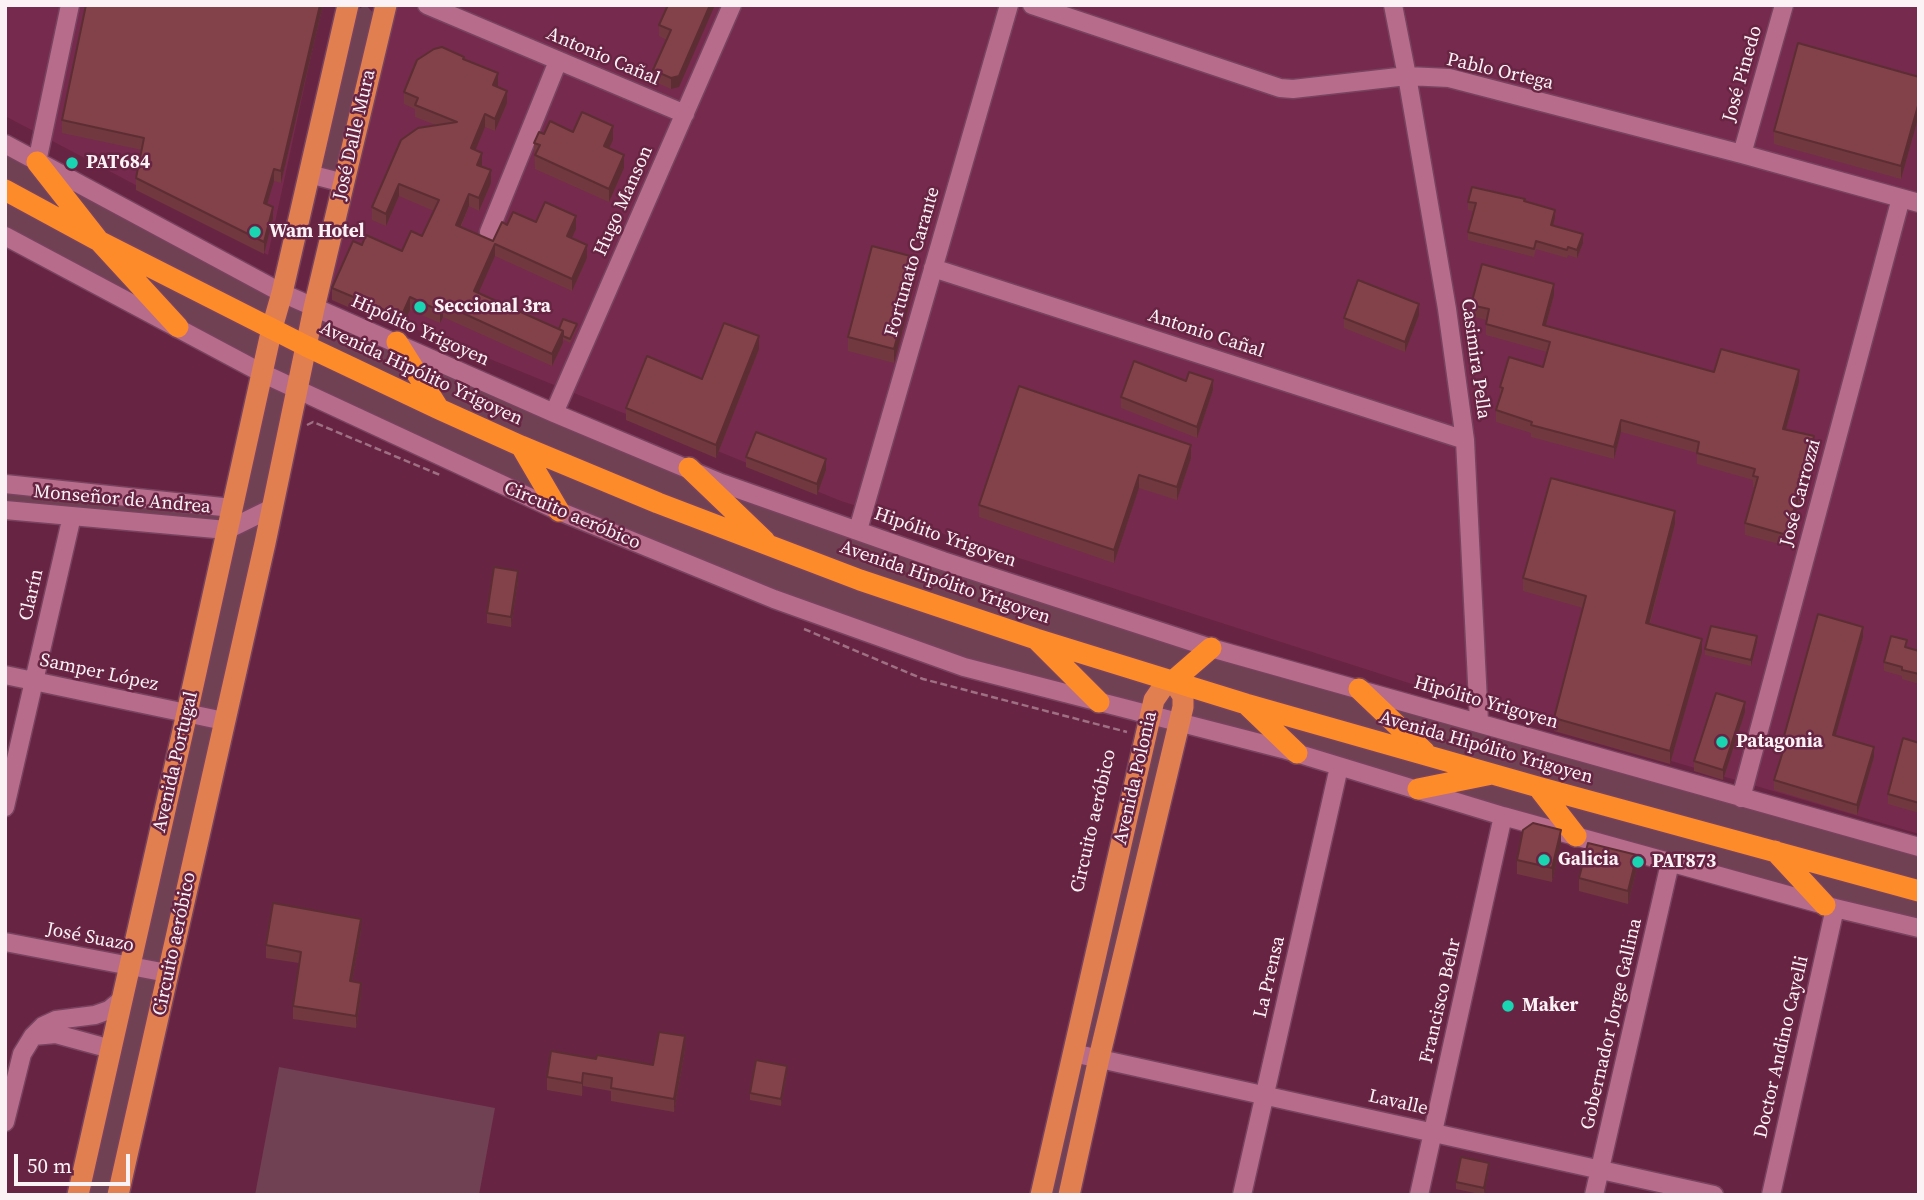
<!DOCTYPE html>
<meta charset="utf-8">
<style>
body{margin:0}
#map{position:relative;width:1924px;height:1200px;overflow:hidden;background:#682443;font-family:"Source Serif 4",serif}
canvas{display:block}
.frame{position:absolute;inset:0;border:7px solid #faf2f5;pointer-events:none}
.scale{position:absolute;left:14px;top:1154px;width:116px;height:32px;box-sizing:border-box;border:4px solid #faf2f5;border-top:0;padding-left:9px;font-size:21px;line-height:24px;white-space:nowrap;color:#faf2f5;-webkit-text-stroke:5px #682443;paint-order:stroke}
</style>
<div id="map">
<canvas width="1924" height="1200"></canvas>
<div class="frame"></div>
<div class="scale">50 m</div>
</div>
<script>
const g = document.querySelector('canvas').getContext('2d');
g.lineJoin = 'round';
function fillPath(path, color) { g.fillStyle = color; g.fill(path, 'evenodd'); }
const shape = rows => new Path2D(rows.map(r => 'M' + r).join(''));
function stroke(path, color, width, dash) { g.strokeStyle = color; g.lineWidth = width; g.lineCap = dash ? 'butt' : 'round'; g.setLineDash(dash || []); g.stroke(path); }
function label(font, color, halo, rows, align = 'center') {
  g.font = font + ' "Source Serif 4",serif'; g.lineWidth = 5; g.setLineDash([]); g.textBaseline = 'middle'; g.strokeStyle = halo; g.fillStyle = color; for (const [text, x, y, turn = 0] of rows) {
    g.save(); g.translate(x, y); g.rotate((+turn || 0) * Math.PI / 180); g.textAlign = isNaN(turn) ? turn : align; if (halo) g.strokeText(text, 0, 0); g.fillText(text, 0, 0); g.restore();
  }
}
const built = shape([
 [5,5,322,5,268,255,5,116],
 [397,5,1919,5,1919,834,1437,692,841,501,339,298,331,282]
]);
const green = shape([
 [366,5,375,15,338,168,328,173,323,167,325,153,355,11],
 [5,144,282,293,554,413,943,561,1919,847,1919,928,1179,722,1069,1195,1041,1195,1150,715,1099,702,774,599,297,389,118,1195,78,1195,227,531,5,510,5,484,232,508,262,373,5,236],
 [279,1067,495,1108,479,1195,255,1195]
]);
const path = shape([
 [307,425,313,422,440,475],
 [804,629,923,679,1127,732]
]);
const minor = shape([
 [427,5,685,114],
 [1032,5,1280,88,1293,89,1407,76,1449,78,1742,154,1919,203],
 [1393,5,1407,76,1447,309,1465,440,1479,722],
 [5,144,282,293,554,413,721,483,943,561,1211,648,1919,847],
 [1742,154,1784,5],
 [37,162,70,5],
 [309,174,344,183],
 [489,232,558,61],
 [5,236,262,373,559,511,774,599,964,667,1283,749,1503,816,1835,908,1919,928],
 [933,268,1465,440],
 [554,413,732,5],
 [5,484,232,508],
 [5,510,227,530,272,508],
 [858,530,1009,5],
 [5,675,224,721],
 [1741,798,1901,198],
 [5,807,72,516],
 [5,942,167,973],
 [33,1036,56,1034,111,1049],
 [1073,1053,1714,1195],
 [5,1122,22,1054,33,1036,43,1026,56,1020,95,1015,109,1010,122,999],
 [1242,1195,1339,767],
 [1419,1195,1503,816],
 [1594,1195,1670,863],
 [1771,1195,1835,908]
]);
const major = shape([
 [78,1195,187,713,272,328,282,293,348,5],
 [118,1195,265,543,314,308,386,5],
 [1041,1195,1154,700,1163,687,1173,681,1183,696,1183,707,1099,1058,1069,1195]
]);
const highway = shape([
 [37,162,99,241,178,327],
 [5,190,99,241,306,346,439,409,521,446,658,503,860,580,1036,639,1246,704,1538,787,1919,891],
 [397,342,439,409],
 [521,446,559,511],
 [689,468,765,541],
 [1037,640,1099,702],
 [1173,681,1211,648],
 [1359,689,1425,752],
 [1247,705,1297,753],
 [1538,787,1576,836],
 [1418,789,1492,774],
 [1775,851,1825,905]
]);
const wall = shape([
 [86,5,323,5,281,183,274,181,267,205,273,219,264,254,136,190,136,178,142,150,62,133,62,120],
 [668,5,679,87,671,89,653,81,653,70,667,40,659,36,659,25],
 [464,59,498,86,497,87,507,103,495,131,485,127,475,150,482,165,481,167,491,183,479,211,469,206,461,227,493,241,507,225,536,222,576,229,572,238,587,258,572,291,495,256,478,293,559,329,577,328,570,343,563,339,563,343,552,366,443,317,440,323,410,310,401,330,332,300,332,288,362,245,402,251,422,236,434,211,399,196,386,226,372,220,372,207,436,125,415,117,415,109,404,104,404,92],
 [1919,77,1919,115,1901,179,1774,144,1774,131],
 [573,132,613,140,609,148,624,168,609,202,535,169,534,143],
 [1525,201,1555,218,1553,226,1583,243,1577,258,1568,255,1567,258,1536,249,1534,257,1468,240,1468,232,1473,211,1468,210,1468,202],
 [918,271,894,363,848,351,848,337],
 [1554,295,1546,326,1714,372,1799,382,1786,429,1814,448,1810,464,1810,475,1801,507,1798,506,1787,546,1745,535,1745,523,1755,488,1753,487,1753,480,1697,464,1697,453,1621,432,1614,459,1531,437,1531,433,1496,422,1496,410,1500,397,1500,387,1543,367,1547,352,1486,335,1486,320,1471,316,1471,305],
 [1419,315,1405,352,1344,328,1344,318],
 [759,349,716,458,626,420,626,408,702,379],
 [1186,381,1213,390,1197,438,1121,408,1121,397],
 [746,457,826,470,817,495,746,467],
 [1191,458,1177,500,1139,488,1114,563,979,517,979,505],
 [1675,524,1650,624,1702,652,1670,764,1554,731,1554,718,1583,608,1523,591,1523,578],
 [518,581,511,627,487,623,487,613],
 [1863,637,1835,736,1874,757,1857,815,1774,790,1774,780,1781,757,1781,747],
 [1757,642,1751,666,1705,655,1705,649],
 [1907,648,1919,651,1919,684,1902,679,1902,676,1884,671,1884,662],
 [1745,712,1723,780,1694,771,1694,761],
 [1919,743,1919,813,1888,804,1888,794],
 [1561,844,1552,882,1517,874,1517,860],
 [1637,868,1628,904,1579,891,1579,878],
 [361,931,352,981,361,995,356,1028,293,1019,293,1006,299,963,266,958,266,945],
 [685,1050,674,1112,611,1101,611,1091,583,1086,582,1096,547,1090,547,1077,596,1059,653,1065],
 [787,1073,781,1106,750,1100,750,1093],
 [1489,1170,1484,1195,1456,1189,1456,1182]
]);
const shadedWall = shape([
 [320,5,323,5,281,183,281,171],
 [710,5,715,5,679,87,671,89,671,78],
 [498,73,498,86,493,98,493,85],
 [507,91,507,103,495,131,495,119],
 [1919,102,1919,115,1901,179,1901,166],
 [485,114,485,127,471,161,471,148],
 [613,126,613,140,604,159,604,146],
 [482,153,482,165,477,177,477,165],
 [624,155,624,168,609,202,609,189],
 [274,169,274,181,264,215,264,203],
 [491,170,491,183,479,211,479,198],
 [399,184,399,196,386,226,386,214],
 [469,194,469,206,456,237,456,225],
 [273,207,273,219,264,254,264,242],
 [1555,210,1555,218,1551,233,1551,225],
 [576,216,576,229,567,249,567,236],
 [1583,234,1583,243,1577,258,1577,250],
 [495,244,495,256,474,303,474,291],
 [587,245,587,258,572,291,572,279],
 [918,258,918,271,894,363,894,349],
 [1554,284,1554,295,1543,336,1543,325],
 [410,297,410,310,401,330,401,317],
 [443,304,443,317,440,323,440,311],
 [1419,304,1419,315,1405,352,1405,342],
 [563,331,563,343,552,366,552,354],
 [759,336,759,349,716,458,716,445],
 [1799,370,1799,382,1783,440,1783,429],
 [1213,380,1213,390,1197,438,1197,427],
 [1621,420,1621,432,1614,459,1614,447],
 [1814,436,1814,448,1810,464,1810,475,1801,507,1801,495],
 [1191,445,1191,458,1177,500,1177,487],
 [826,459,826,470,817,495,817,484],
 [1139,475,1139,488,1114,563,1114,550],
 [1798,495,1798,506,1787,546,1787,535],
 [1675,511,1675,524,1646,636,1646,623],
 [518,571,518,581,511,627,511,617],
 [1863,627,1863,637,1833,745,1833,735],
 [1757,636,1757,642,1751,666,1751,660],
 [1702,639,1702,652,1670,764,1670,751],
 [1745,702,1745,712,1723,780,1723,770],
 [1874,747,1874,757,1857,815,1857,805],
 [1561,830,1561,844,1552,882,1552,868],
 [1637,855,1637,868,1628,904,1628,891],
 [361,919,361,931,350,993,350,981],
 [361,983,361,995,356,1028,356,1016],
 [685,1036,685,1050,674,1112,674,1099],
 [787,1066,787,1073,781,1106,781,1099],
 [583,1073,583,1086,582,1096,582,1083],
 [1489,1163,1489,1170,1484,1195,1484,1188]
]);
const building = shape([
 [86,5,320,5,281,171,274,169,264,203,273,207,264,242,136,178,144,138,62,120,86,5],
 [668,5,710,5,679,76,671,78,653,70,671,30,659,25,668,5],
 [1798,43,1919,77,1919,102,1901,166,1774,131,1798,43],
 [442,47,464,57,463,59,498,73,493,85,507,91,495,119,485,114,471,148,482,153,477,165,491,170,479,198,469,194,456,225,493,241,502,222,507,225,513,212,536,222,545,202,576,216,567,236,587,245,572,279,495,244,474,291,563,331,552,354,443,304,440,311,410,297,401,317,332,288,353,241,362,245,366,235,402,251,411,231,422,236,439,200,399,184,386,214,372,207,401,140,418,128,457,122,415,105,418,98,404,92,417,60,434,49,442,47],
 [582,112,613,126,604,146,624,155,609,189,535,155,540,145,534,143,539,132,544,134,550,121,573,132,582,112],
 [1472,187,1525,199,1524,201,1555,210,1551,225,1583,234,1577,250,1568,247,1567,250,1536,241,1534,249,1468,232,1476,203,1468,202,1472,187],
 [872,246,918,258,894,349,848,337,872,246],
 [1482,264,1554,284,1543,325,1714,372,1721,349,1799,370,1783,429,1814,436,1808,462,1810,463,1801,495,1798,495,1787,535,1745,523,1758,477,1753,476,1755,469,1697,453,1699,442,1621,420,1614,447,1531,425,1532,422,1496,410,1503,388,1500,387,1509,357,1543,367,1550,342,1486,324,1489,309,1471,305,1482,264],
 [1358,280,1419,304,1405,342,1344,318,1358,280],
 [563,319,577,324,570,339,563,336,563,331,559,329,563,319],
 [724,323,759,336,716,445,626,408,647,356,702,379,724,323],
 [1134,361,1186,381,1189,372,1213,380,1197,427,1121,397,1134,361],
 [1019,386,1191,445,1177,487,1139,475,1114,550,979,505,1019,386],
 [756,432,826,459,817,484,746,457,756,432],
 [1551,478,1675,511,1646,623,1702,639,1670,751,1554,718,1586,596,1523,578,1551,478],
 [494,567,518,571,511,617,487,613,494,567],
 [1818,614,1863,627,1833,735,1874,747,1857,805,1774,780,1784,748,1781,747,1818,614],
 [1711,626,1757,636,1751,660,1705,649,1711,626],
 [1891,636,1907,640,1905,647,1919,651,1919,674,1902,670,1902,667,1884,662,1891,636],
 [1716,693,1745,702,1723,770,1694,761,1716,693],
 [1903,738,1919,743,1919,803,1888,794,1903,738],
 [1533,823,1561,830,1552,868,1517,860,1523,830,1533,823],
 [1588,843,1637,855,1628,891,1579,878,1588,843],
 [273,903,361,919,350,981,361,983,356,1016,293,1006,301,952,266,945,273,903],
 [659,1032,685,1036,674,1099,611,1088,612,1078,583,1073,582,1083,547,1077,551,1051,596,1059,597,1055,653,1065,659,1032],
 [756,1060,787,1066,781,1099,750,1093,756,1060],
 [1461,1157,1489,1163,1484,1188,1456,1182,1461,1157]
]);
const markers = [
 [72,163,7,"#1ad5b2"],
 [255,232,7,"#1ad5b2"],
 [420,307,7,"#1ad5b2"],
 [1722,742,7,"#1ad5b2"],
 [1544,860,7,"#1ad5b2"],
 [1638,862,7,"#1ad5b2"],
 [1508,1006,7,"#1ad5b2"]
];
const streetNames = [
 ["Antonio Cañal",603,57,23],
 ["Pablo Ortega",1500,72,13],
 ["José Pinedo",1743,74,-74],
 ["José Dalle Mura",355,135,-77],
 ["Hugo Manson",624,201,-66],
 ["Fortunato Carante",913,262,-74],
 ["Hipólito Yrigoyen",420,331,24],
 ["Antonio Cañal",1206,334,18],
 ["Casimira Pella",1475,359,82],
 ["Avenida Hipólito Yrigoyen",421,374,25],
 ["José Carrozzi",1801,493,-75],
 ["Monseñor de Andrea",122,500,5],
 ["Circuito aeróbico",572,516,23],
 ["Hipólito Yrigoyen",945,538,19],
 ["Avenida Hipólito Yrigoyen",945,583,19],
 ["Clarín",32,595,-77],
 ["Samper López",99,673,12],
 ["Hipólito Yrigoyen",1486,703,16],
 ["Avenida Hipólito Yrigoyen",1486,748,16],
 ["Avenida Portugal",176,762,-77],
 ["Avenida Polonia",1136,778,-77],
 ["Circuito aeróbico",1094,821,-77],
 ["José Suazo",90,938,11],
 ["Circuito aeróbico",175,944,-78],
 ["La Prensa",1270,977,-77],
 ["Francisco Behr",1441,1001,-77],
 ["Gobernador Jorge Gallina",1612,1024,-77],
 ["Doctor Andino Cayelli",1782,1047,-77],
 ["Lavalle",1398,1103,13]
];
const poiNames = [
 ["PAT684",86,163],
 ["Wam Hotel",269,232],
 ["Seccional 3ra",434,307],
 ["Patagonia",1736,742],
 ["Galicia",1558,860],
 ["PAT873",1652,862],
 ["Maker",1522,1006]
];
fillPath(built, '#762a4d');
fillPath(green, '#704053');
stroke(minor, '#78435f', 21);
stroke(major, '#78435f', 24);
stroke(highway, '#78435f', 24);
stroke(path, '#9e7084', 2.5, [7, 3.5]);
stroke(minor, '#b86c8b', 18);
stroke(major, '#e27f50', 21);
stroke(highway, '#fe8b29', 21);
fillPath(wall, '#71393f');
fillPath(shadedWall, '#5c2e33');
fillPath(building, '#834249');
stroke(building, '#5c2e33', 2);
for (const [x, y, r, color] of markers) { const dot = new Path2D(); dot.arc(x, y, r, 0, 2 * Math.PI); g.fillStyle = color; g.fill(dot); stroke(dot, '#682443', 2.5); }
label('19px', '#faf2f5', '#682443', streetNames);
label('bold 19px', '#faf2f5', '#682443', poiNames, 'left');
</script>
